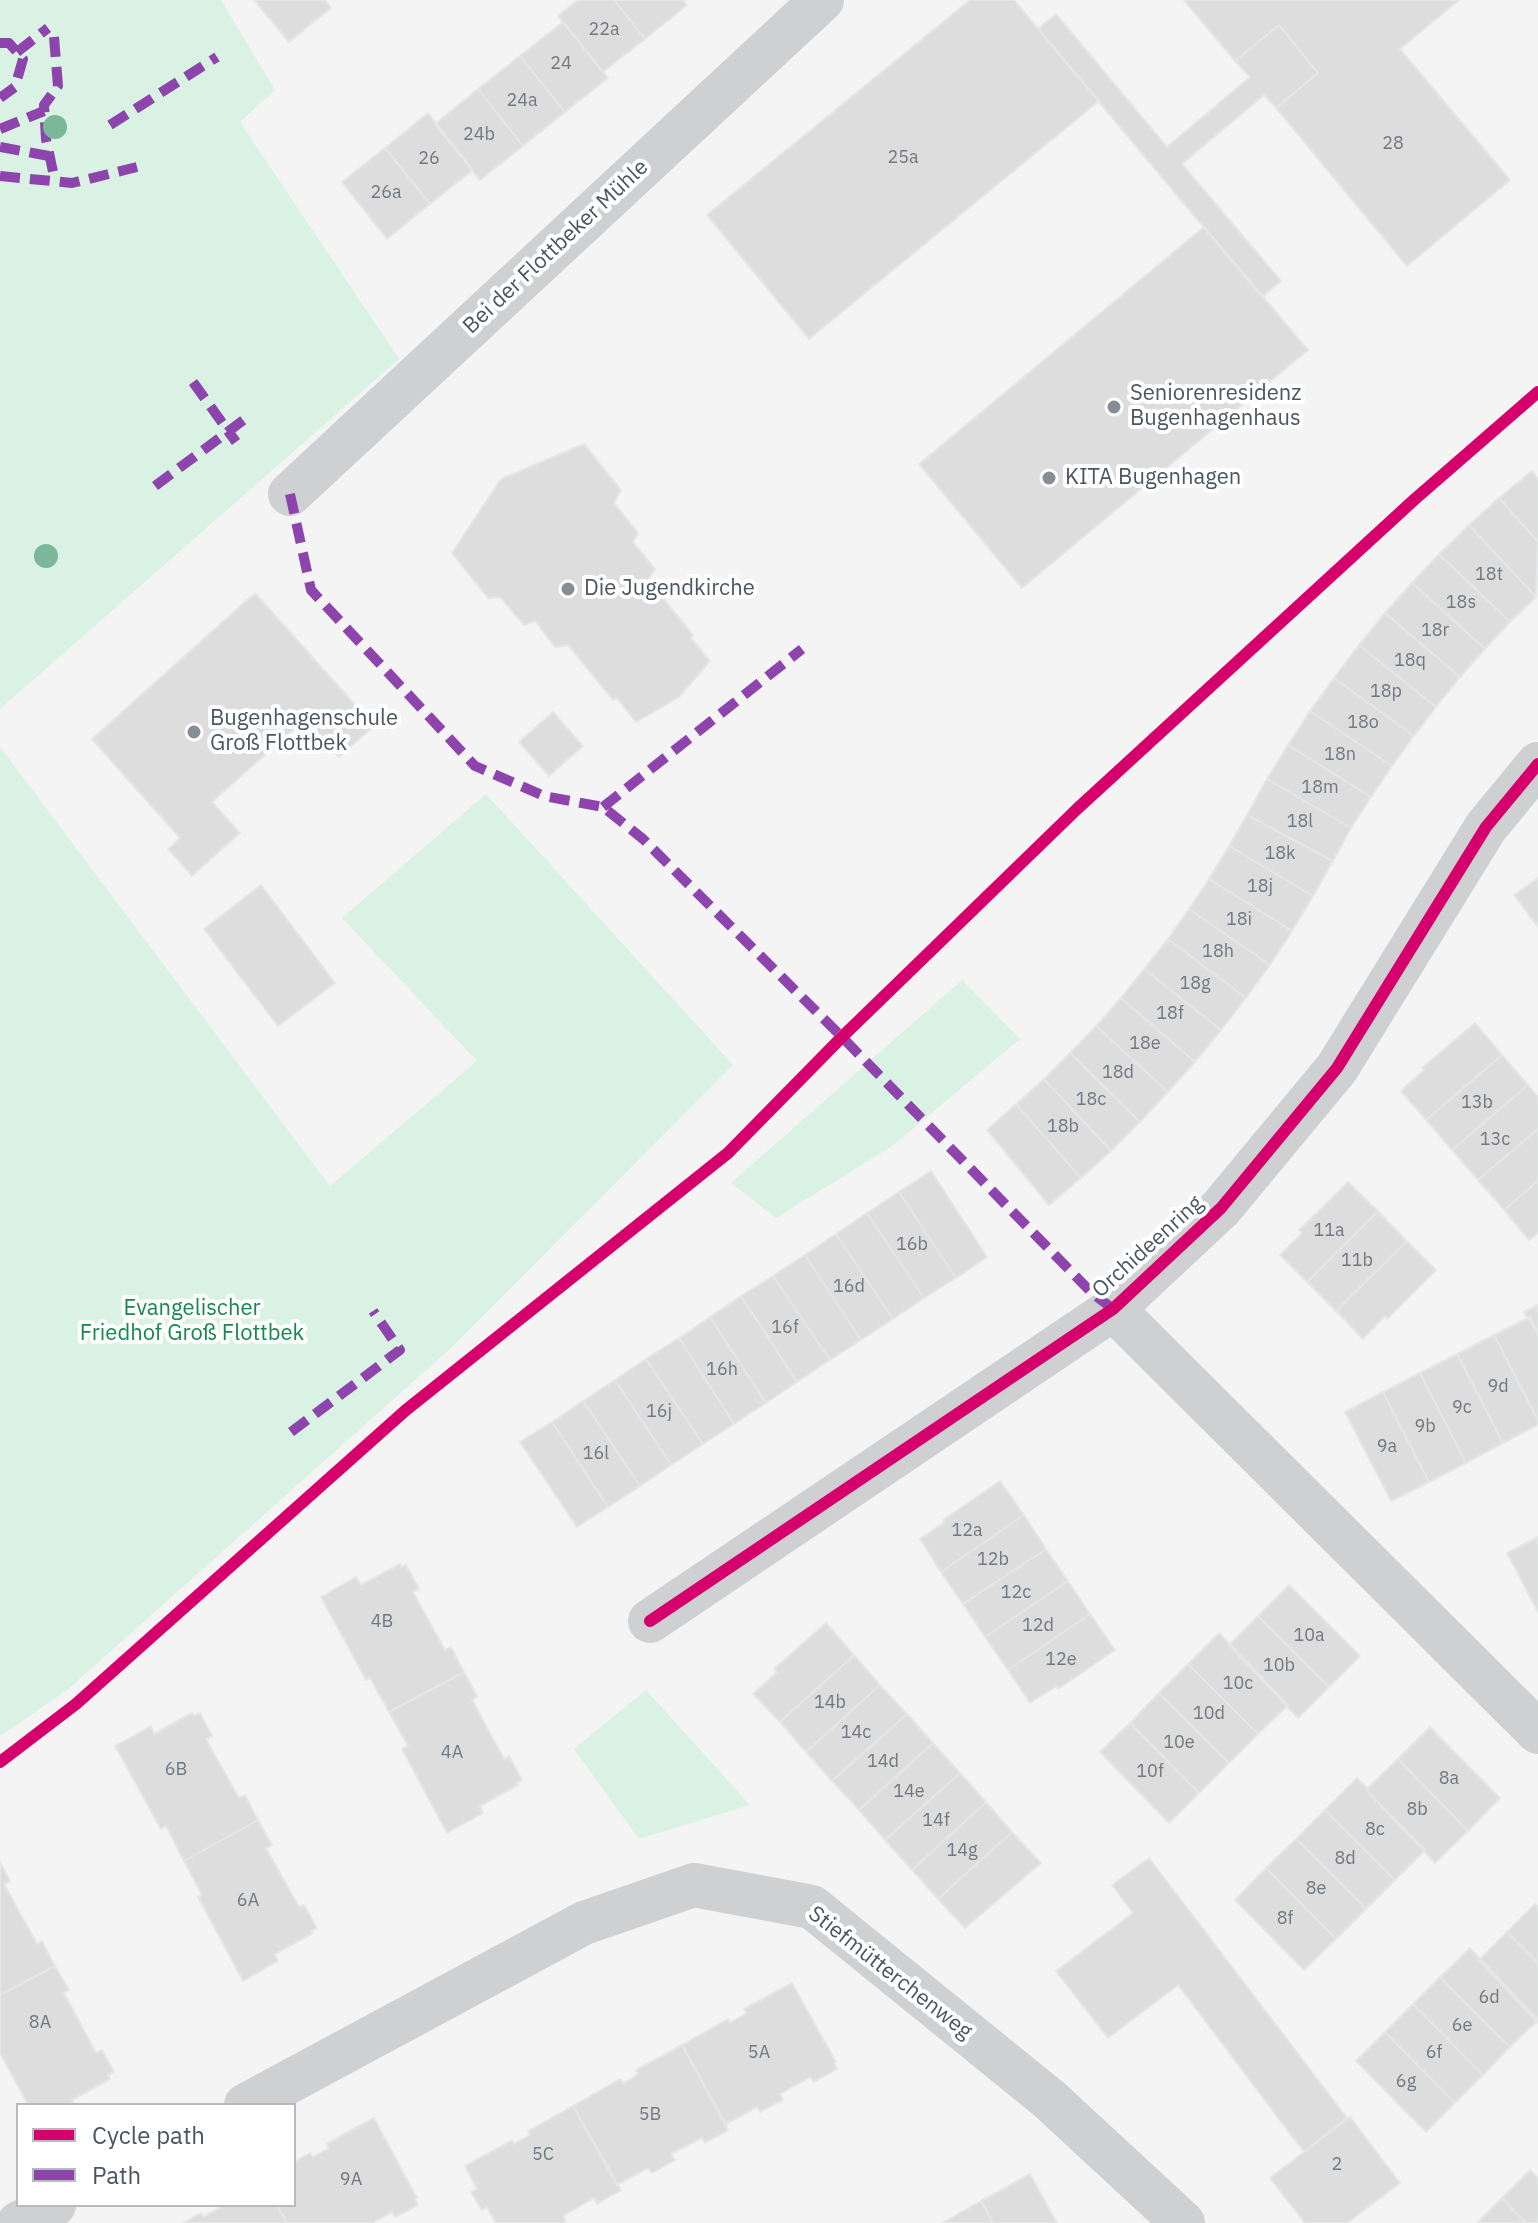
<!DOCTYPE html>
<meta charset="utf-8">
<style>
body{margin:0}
#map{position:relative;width:1538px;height:2223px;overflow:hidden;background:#f4f4f4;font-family:"IBM Plex Sans",sans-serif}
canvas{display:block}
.legend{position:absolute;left:16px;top:2103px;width:280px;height:104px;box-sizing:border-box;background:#fff;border:2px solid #b7bbc0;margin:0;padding:10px 14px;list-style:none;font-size:24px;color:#4a5661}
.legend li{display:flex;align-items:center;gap:16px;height:40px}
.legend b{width:40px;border:2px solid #b7bbc0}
</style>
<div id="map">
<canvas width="1538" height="2223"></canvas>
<ul class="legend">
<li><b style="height:10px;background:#d6006c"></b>Cycle path</li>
<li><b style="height:10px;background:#8e44ad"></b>Path</li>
</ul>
</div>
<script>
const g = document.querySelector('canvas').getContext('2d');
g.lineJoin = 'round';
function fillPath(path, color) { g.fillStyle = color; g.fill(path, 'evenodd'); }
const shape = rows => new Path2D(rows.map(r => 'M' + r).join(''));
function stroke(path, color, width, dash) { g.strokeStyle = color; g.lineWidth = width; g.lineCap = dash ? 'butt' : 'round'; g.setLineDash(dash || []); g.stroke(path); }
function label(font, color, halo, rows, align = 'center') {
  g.font = font + ' "IBM Plex Sans",sans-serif'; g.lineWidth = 8; g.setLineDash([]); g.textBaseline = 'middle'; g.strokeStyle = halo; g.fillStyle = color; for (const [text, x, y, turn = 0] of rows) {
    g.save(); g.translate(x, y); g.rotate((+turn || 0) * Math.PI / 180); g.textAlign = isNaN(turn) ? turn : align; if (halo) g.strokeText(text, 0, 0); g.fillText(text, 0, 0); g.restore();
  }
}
const green = shape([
 [0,0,221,0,275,90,240,122,399,359,0,709],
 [0,747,330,1186,477,1061,342,918,486,794,733,1065,451,1348,67,1690,0,1736],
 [962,980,1020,1039,892,1146,776,1218,731,1183],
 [646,1690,750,1805,639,1839,574,1749]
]);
const building = shape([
 [254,0,325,0,331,8,289,42,254,0],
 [578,0,614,0,645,39,603,72,558,16,578,0],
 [614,0,683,0,687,5,645,39,614,0],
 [970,0,1014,0,1099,101,809,339,707,215,970,0],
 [1184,0,1459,0,1400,49,1510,180,1407,266,1276,108,1318,73,1279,25,1235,61,1184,0],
 [1056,14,1167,147,1250,77,1235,61,1279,25,1318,73,1276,108,1264,95,1182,164,1281,281,1262,297,1038,29,1056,14],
 [563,22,608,78,565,112,520,56,563,22],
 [520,56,565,112,523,146,478,89,520,56],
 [478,89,523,146,480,180,435,124,478,89],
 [428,113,473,170,430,204,385,148,428,113],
 [385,148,430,204,387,239,342,182,385,148],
 [1204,227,1308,350,1022,588,919,464,1204,227],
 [584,444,621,490,614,503,638,533,633,542,655,569,648,580,693,635,691,638,710,661,679,697,636,722,617,698,613,700,568,645,555,647,535,621,524,625,500,597,488,598,452,553,501,479,584,444],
 [1532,471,1538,479,1538,542,1499,498,1532,471],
 [1499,498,1538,542,1536,597,1469,525,1499,498],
 [1469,525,1536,597,1510,622,1439,554,1469,525],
 [1439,554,1510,622,1485,649,1412,583,1439,554],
 [1412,583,1485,649,1460,677,1385,613,1412,583],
 [255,593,374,726,339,757,305,719,212,802,240,833,192,876,168,849,180,838,92,739,255,593],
 [1385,613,1460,677,1436,707,1359,645,1385,613],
 [1359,645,1436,707,1414,736,1334,678,1359,645],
 [1334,678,1414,736,1392,766,1310,711,1334,678],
 [1310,711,1392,766,1371,797,1288,745,1310,711],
 [553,712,583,746,549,776,519,742,553,712],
 [1288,745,1371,797,1351,828,1267,779,1288,745],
 [1267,779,1351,828,1333,861,1247,815,1267,779],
 [1247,815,1333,861,1313,896,1229,846,1247,815],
 [1229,846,1313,896,1292,931,1209,879,1229,846],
 [1538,878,1538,927,1514,895,1538,878],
 [1209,879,1292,931,1270,965,1189,909,1209,879],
 [261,885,335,983,278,1026,204,929,261,885],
 [1189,909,1270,965,1246,998,1168,939,1189,909],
 [1168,939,1246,998,1221,1030,1144,969,1168,939],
 [1144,969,1221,1030,1195,1062,1121,998,1144,969],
 [1121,998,1195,1062,1168,1092,1096,1026,1121,998],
 [1475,1023,1502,1055,1426,1120,1401,1091,1424,1070,1422,1068,1475,1023],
 [1096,1026,1168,1092,1140,1122,1070,1053,1096,1026],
 [1070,1053,1140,1122,1111,1151,1044,1079,1070,1053],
 [1502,1055,1528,1085,1452,1150,1426,1120,1502,1055],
 [1044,1079,1111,1151,1081,1178,1016,1104,1044,1079],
 [1528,1085,1538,1097,1538,1129,1478,1180,1452,1150,1528,1085],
 [1016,1104,1081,1178,1049,1205,987,1130,1016,1104],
 [1538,1129,1538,1181,1504,1210,1478,1180,1538,1129],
 [931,1171,987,1257,956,1278,899,1192,931,1171],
 [1538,1181,1538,1233,1529,1240,1504,1210,1538,1181],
 [1348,1182,1378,1211,1307,1282,1280,1255,1302,1233,1299,1230,1348,1182],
 [899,1192,956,1278,924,1298,867,1213,899,1192],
 [1378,1211,1407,1241,1336,1311,1307,1282,1378,1211],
 [867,1213,924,1298,893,1319,836,1234,867,1213],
 [836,1234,893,1319,861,1340,805,1255,836,1234],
 [1407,1241,1436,1270,1387,1319,1385,1316,1363,1339,1336,1311,1407,1241],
 [805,1255,861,1340,830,1360,773,1276,805,1255],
 [773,1276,830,1360,797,1382,741,1296,773,1276],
 [741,1296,797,1382,766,1403,710,1317,741,1296],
 [1538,1305,1538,1333,1524,1312,1538,1305],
 [710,1317,766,1403,734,1424,679,1338,710,1317],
 [1530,1317,1538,1333,1538,1420,1494,1335,1530,1317],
 [1494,1335,1538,1420,1538,1425,1503,1443,1457,1354,1494,1335],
 [679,1338,734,1424,703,1444,646,1359,679,1338],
 [1457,1354,1503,1443,1466,1463,1420,1373,1457,1354],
 [646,1359,703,1444,671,1465,615,1380,646,1359],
 [1420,1373,1466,1463,1429,1482,1383,1392,1420,1373],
 [615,1380,671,1465,640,1486,583,1401,615,1380],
 [1383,1392,1429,1482,1391,1501,1345,1412,1383,1392],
 [583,1401,640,1486,608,1507,552,1422,583,1401],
 [552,1422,608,1507,577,1527,520,1442,552,1422],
 [1000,1481,1024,1515,941,1572,920,1539,945,1522,943,1520,1000,1481],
 [1024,1515,1046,1549,963,1604,941,1572,1024,1515],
 [1538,1537,1538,1612,1507,1553,1538,1537],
 [1046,1549,1068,1581,985,1637,963,1604,1046,1549],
 [400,1564,401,1567,406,1565,419,1589,413,1592,445,1650,451,1647,464,1672,389,1712,370,1678,366,1680,321,1597,356,1577,361,1585,400,1564],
 [1068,1581,1090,1614,1008,1670,985,1637,1068,1581],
 [1289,1585,1360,1656,1329,1687,1258,1616,1289,1585],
 [1090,1614,1115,1650,1058,1689,1056,1686,1030,1703,1008,1670,1090,1614],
 [1258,1616,1329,1687,1298,1718,1229,1645,1258,1616],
 [826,1623,854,1655,780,1722,753,1694,777,1672,774,1669,826,1623],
 [1219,1633,1288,1705,1258,1734,1188,1664,1219,1633],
 [854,1655,880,1685,806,1752,780,1722,854,1655],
 [1188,1664,1258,1734,1229,1763,1159,1693,1188,1664],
 [464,1672,477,1696,472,1700,504,1759,509,1756,522,1780,516,1783,518,1785,480,1806,483,1813,447,1833,402,1749,408,1746,389,1712,464,1672],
 [880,1685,907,1714,832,1781,806,1752,880,1685],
 [1159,1693,1229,1763,1199,1793,1130,1723,1159,1693],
 [192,1713,194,1716,200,1713,212,1736,206,1739,239,1798,245,1795,258,1820,184,1861,166,1826,161,1829,115,1746,151,1726,154,1734,192,1713],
 [907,1714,933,1743,859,1810,832,1781,907,1714],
 [1130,1723,1199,1793,1169,1823,1100,1752,1130,1723],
 [1430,1727,1500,1798,1468,1831,1398,1759,1430,1727],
 [933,1743,960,1773,885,1840,859,1810,933,1743],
 [1398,1759,1468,1831,1435,1863,1366,1790,1398,1759],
 [960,1773,986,1802,912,1870,885,1840,960,1773],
 [1357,1778,1368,1789,1366,1790,1425,1850,1395,1880,1325,1810,1357,1778],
 [986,1802,1012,1832,938,1899,912,1870,986,1802],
 [1325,1810,1395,1880,1366,1909,1296,1839,1325,1810],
 [258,1820,272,1845,266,1848,299,1907,304,1905,317,1928,311,1931,313,1933,275,1954,278,1961,243,1981,198,1897,202,1895,184,1861,258,1820],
 [1012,1832,1041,1863,965,1928,938,1899,1012,1832],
 [1296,1839,1366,1909,1336,1939,1266,1868,1296,1839],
 [1149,1858,1347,2118,1304,2152,1178,1985,1108,2038,1056,1971,1133,1913,1112,1885,1149,1858],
 [0,1862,10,1881,4,1884,37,1944,42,1941,55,1966,0,1995,0,1862],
 [1266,1868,1336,1939,1304,1970,1235,1900,1266,1868],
 [1535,1904,1538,1907,1538,1963,1507,1932,1535,1904],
 [1507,1932,1538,1963,1538,2023,1479,1960,1507,1932],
 [1470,1948,1538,2020,1510,2047,1440,1977,1470,1948],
 [55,1966,69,1990,64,1993,96,2053,102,2050,114,2072,108,2075,110,2079,72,2100,75,2105,28,2105,0,2053,0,1995,55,1966],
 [1440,1977,1510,2047,1483,2075,1413,2004,1440,1977],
 [792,1983,836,2062,834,2063,837,2069,814,2082,810,2077,780,2094,783,2100,760,2112,757,2107,726,2124,682,2045,728,2019,730,2023,747,2013,744,2009,792,1983],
 [1413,2004,1483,2075,1455,2103,1385,2032,1413,2004],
 [1385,2032,1455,2103,1426,2132,1356,2061,1385,2032],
 [682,2045,728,2130,705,2143,702,2138,671,2154,675,2160,652,2173,648,2168,617,2185,573,2106,620,2079,623,2083,631,2079,638,2074,636,2070,682,2045],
 [573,2106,621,2190,597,2204,594,2198,563,2216,566,2221,562,2223,496,2223,487,2207,482,2210,471,2192,477,2189,465,2166,512,2140,514,2144,530,2135,528,2131,573,2106],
 [1350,2117,1400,2183,1347,2223,1305,2223,1270,2178,1350,2117],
 [374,2118,417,2198,415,2199,418,2205,395,2217,392,2212,372,2223,287,2223,277,2205,294,2205,294,2162,310,2153,313,2157,329,2148,326,2144,374,2118],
 [1530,2170,1538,2178,1538,2223,1526,2223,1502,2198,1530,2170],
 [1030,2174,1057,2223,993,2223,981,2201,1030,2174],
 [1502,2198,1526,2223,1477,2223,1502,2198],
 [981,2201,993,2223,942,2223,981,2201],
 [218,2205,277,2205,287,2223,183,2223,201,2213,203,2217,220,2208,218,2205]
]);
const minor = shape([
 [290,494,822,0],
 [1113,1309,1538,1732],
 [650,1621,1113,1309,1221,1208,1337,1068,1486,827,1538,764],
 [246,2105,584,1923,694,1885,812,1907,1049,2099,1183,2223],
 [19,2223,54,2205]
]);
const quiet = shape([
 [54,37,58,86,44,105,46,139,55,181],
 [0,43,9,43,23,59,15,87,0,98],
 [17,52,48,28],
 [110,125,217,57],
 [0,129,44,111],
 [0,147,49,156],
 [0,176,72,183,137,167],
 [193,382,236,442],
 [155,486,249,416],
 [290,494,311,590,475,766,544,796,603,807,643,839,842,1037,1092,1293,1113,1309],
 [603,807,802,649],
 [291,1432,400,1350,373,1311]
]);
const cycleway = shape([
 [650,1621,1113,1309,1221,1208,1337,1068,1486,827,1538,764],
 [0,1762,76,1704,406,1410,728,1153,842,1037,1077,809,1415,499,1538,392]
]);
const trees = [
 [55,127],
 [46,556]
];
const markers = [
 [1114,407,8,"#868d94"],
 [1049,478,8,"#868d94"],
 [568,589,8,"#868d94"],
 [194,732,8,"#868d94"]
];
const numberNames = [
 ["22a",604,30],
 ["24",561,64],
 ["24a",522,101],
 ["24b",479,135],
 ["28",1393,144],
 ["25a",903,158],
 ["26",429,159],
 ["26a",386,193],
 ["18t",1489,575],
 ["18s",1461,603],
 ["18r",1435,631],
 ["18q",1410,661],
 ["18p",1386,692],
 ["18o",1363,723],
 ["18n",1340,755],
 ["18m",1320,788],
 ["18l",1300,822],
 ["18k",1280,854],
 ["18j",1260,887],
 ["18i",1239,920],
 ["18h",1218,952],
 ["18g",1195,984],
 ["18f",1170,1014],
 ["18e",1145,1044],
 ["18d",1118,1073],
 ["18c",1091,1100],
 ["13b",1477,1103],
 ["18b",1063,1127],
 ["13c",1495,1140],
 ["11a",1329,1231],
 ["16b",912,1245],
 ["11b",1357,1261],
 ["16d",849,1287],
 ["16f",785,1328],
 ["16h",722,1370],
 ["9d",1498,1387],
 ["9c",1462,1408],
 ["16j",659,1412],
 ["9b",1425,1427],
 ["9a",1387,1447],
 ["16l",596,1454],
 ["12a",967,1531],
 ["12b",993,1560],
 ["12c",1016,1593],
 ["4B",382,1622],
 ["12d",1038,1626],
 ["10a",1309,1636],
 ["12e",1061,1660],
 ["10b",1279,1666],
 ["10c",1238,1684],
 ["14b",830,1703],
 ["10d",1209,1714],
 ["14c",856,1733],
 ["10e",1179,1743],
 ["4A",452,1753],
 ["14d",883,1762],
 ["6B",176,1770],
 ["10f",1150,1772],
 ["8a",1449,1779],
 ["14e",909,1792],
 ["8b",1417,1810],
 ["14f",936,1821],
 ["8c",1375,1830],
 ["14g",962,1851],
 ["8d",1345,1859],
 ["8e",1316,1889],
 ["6A",248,1901],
 ["8f",1285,1919],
 ["6d",1489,1998],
 ["8A",40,2023],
 ["6e",1462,2026],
 ["5A",759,2053],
 ["6f",1434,2053],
 ["6g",1406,2082],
 ["5B",650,2115],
 ["5C",543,2155],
 ["2",1337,2165],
 ["9A",351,2180]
];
const streetNames = [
 ["Bei der Flottbeker Mühle",556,247,-43],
 ["Orchideenring",1148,1247,-42],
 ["Stiefmütterchenweg",890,1973,38]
];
const poiNames = [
 ["Seniorenresidenz",1130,394],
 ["Bugenhagenhaus",1130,419],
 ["KITA Bugenhagen",1065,478],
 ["Die Jugendkirche",584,589],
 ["Bugenhagenschule",210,719],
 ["Groß Flottbek",210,744]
];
const parkNames = [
 ["Evangelischer",192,1309],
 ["Friedhof Groß Flottbek",192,1334]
];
fillPath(green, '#d9f2e3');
fillPath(building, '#ddddde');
stroke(building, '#e5e6e7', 2);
stroke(minor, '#ced0d2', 44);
stroke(quiet, '#8e44ad', 10, [20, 10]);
stroke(cycleway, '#d6006c', 12);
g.fillStyle = '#7ab899';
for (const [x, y] of trees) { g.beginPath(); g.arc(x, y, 12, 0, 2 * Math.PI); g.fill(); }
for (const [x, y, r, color] of markers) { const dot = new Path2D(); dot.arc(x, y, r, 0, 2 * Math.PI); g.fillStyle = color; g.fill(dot); stroke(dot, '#fff', 3); }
label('18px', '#707881', null, numberNames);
label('22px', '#4a5661', '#fff', streetNames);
label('22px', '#4a5661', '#fff', poiNames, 'left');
label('22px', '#17864f', '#fff', parkNames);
</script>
